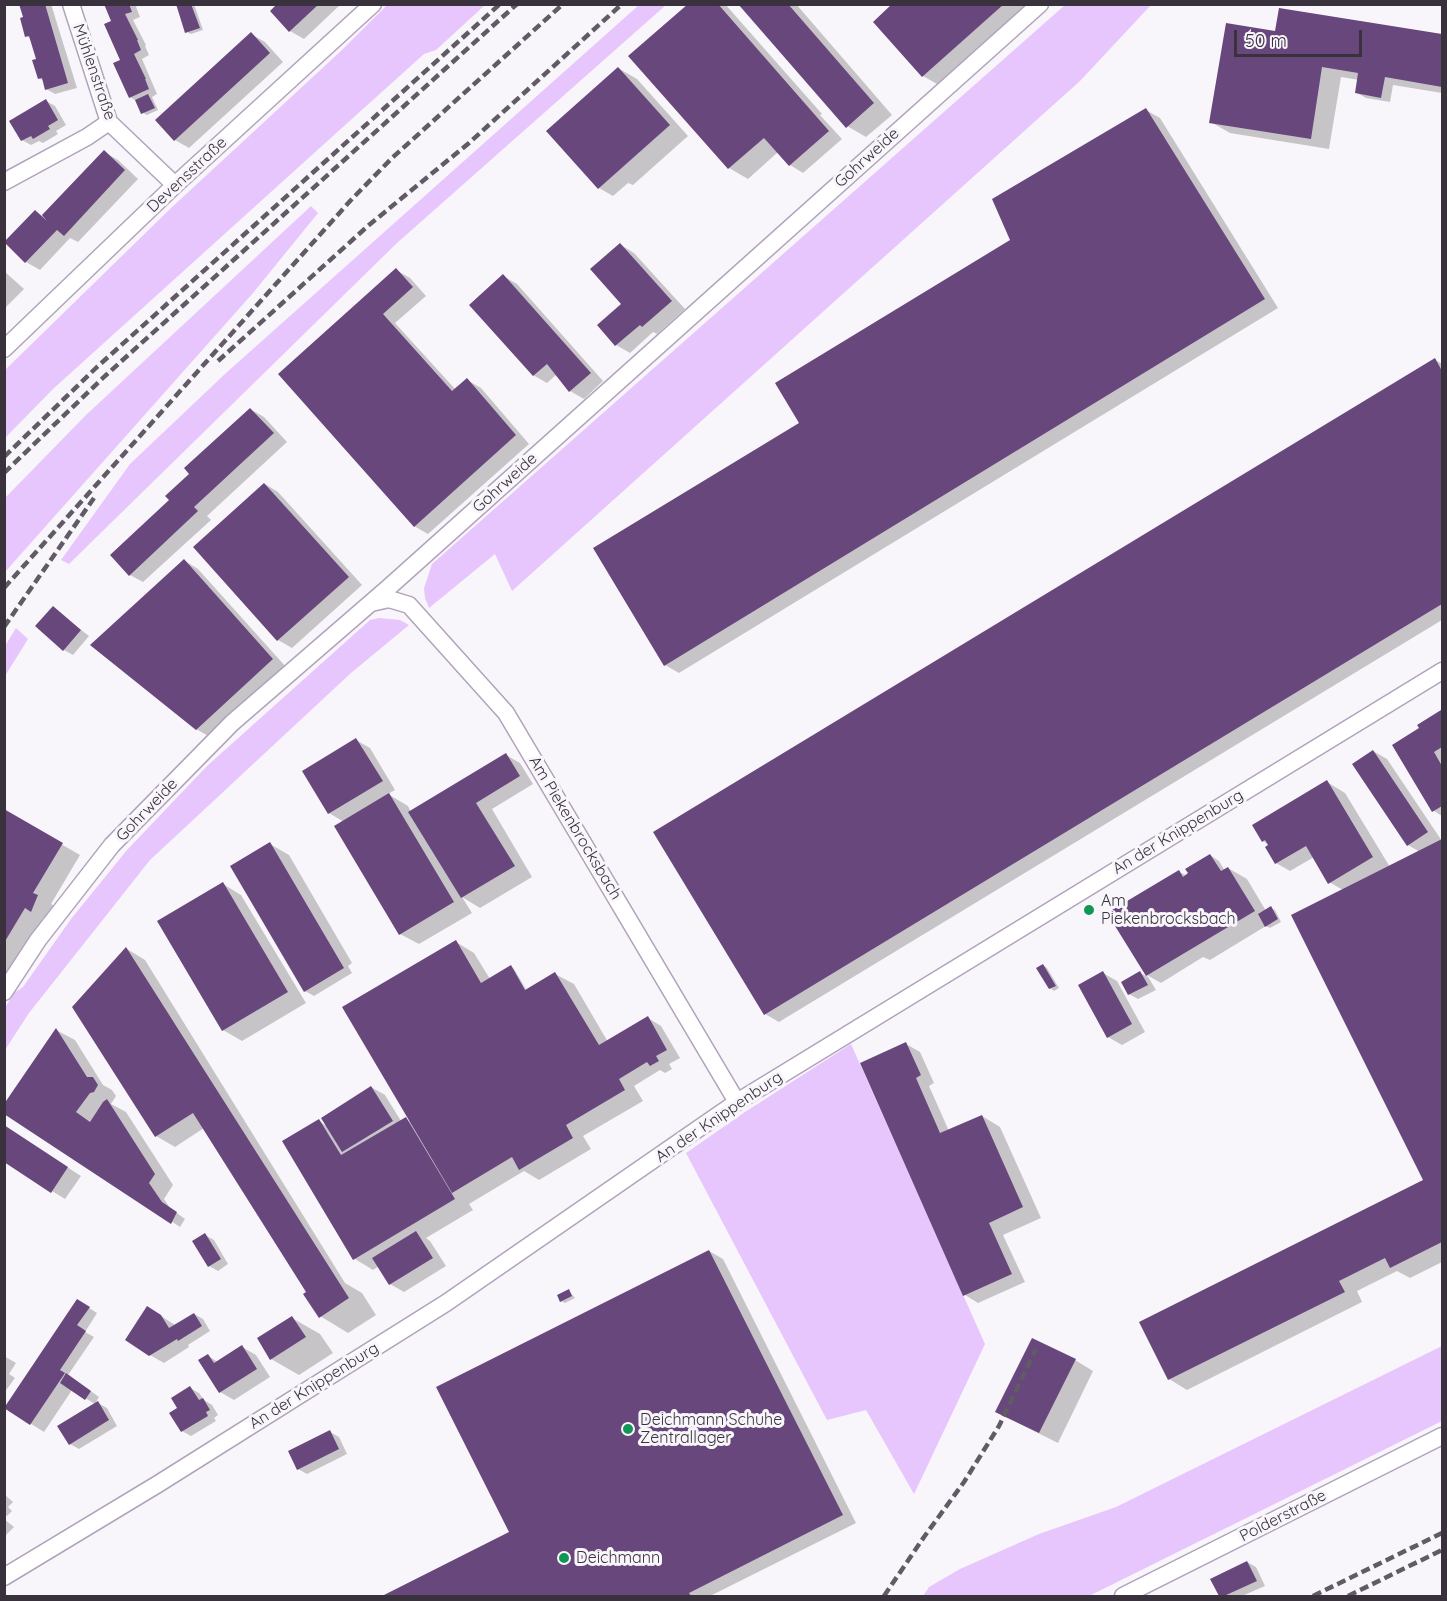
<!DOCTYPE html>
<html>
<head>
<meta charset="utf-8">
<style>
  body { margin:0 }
  #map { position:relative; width:1447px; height:1601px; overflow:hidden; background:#f9f6fb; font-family:Quicksand,sans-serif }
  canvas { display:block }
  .frame { position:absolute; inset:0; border:6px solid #39323d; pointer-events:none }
  .scale { position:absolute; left:1234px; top:30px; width:128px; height:27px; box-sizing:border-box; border:3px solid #39323d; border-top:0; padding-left:8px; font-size:18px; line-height:21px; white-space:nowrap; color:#39323d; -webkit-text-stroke:4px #f9f6fb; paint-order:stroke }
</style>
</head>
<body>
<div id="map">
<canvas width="1447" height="1601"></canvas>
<div class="frame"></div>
<div class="scale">50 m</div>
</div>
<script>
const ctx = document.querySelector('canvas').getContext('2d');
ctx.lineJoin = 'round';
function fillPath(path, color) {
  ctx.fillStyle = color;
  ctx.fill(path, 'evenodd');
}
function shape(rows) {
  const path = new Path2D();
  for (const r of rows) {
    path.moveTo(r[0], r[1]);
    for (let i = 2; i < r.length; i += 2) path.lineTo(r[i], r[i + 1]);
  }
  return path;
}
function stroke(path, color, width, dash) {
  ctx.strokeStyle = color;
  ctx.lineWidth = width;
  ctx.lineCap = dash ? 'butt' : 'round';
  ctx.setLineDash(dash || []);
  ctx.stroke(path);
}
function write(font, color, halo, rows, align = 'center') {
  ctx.font = font + ' Quicksand,sans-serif';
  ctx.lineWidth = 6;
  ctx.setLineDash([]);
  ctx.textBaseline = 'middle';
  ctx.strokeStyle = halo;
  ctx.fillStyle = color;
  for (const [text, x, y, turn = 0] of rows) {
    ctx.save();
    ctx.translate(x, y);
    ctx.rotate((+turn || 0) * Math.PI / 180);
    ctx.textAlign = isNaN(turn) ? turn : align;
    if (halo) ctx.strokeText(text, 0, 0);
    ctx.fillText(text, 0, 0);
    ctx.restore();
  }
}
fillPath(shape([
  [387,5,485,5,436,50,424,54,323,145,53,389,5,438,5,370,170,209,342,50],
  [639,5,666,5,397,243,69,564,61,560,130,464,226,373],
  [1065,5,1151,5,1080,81,512,591,495,554,429,608,425,598,424,588,432,564],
  [311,206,318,213,253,293,5,572,5,498,86,415],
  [379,618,400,620,409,625,351,673,150,860,29,1013,5,1050,5,1008,14,993,23,987,71,919,127,850,207,766,370,620],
  [16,628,28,639,5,676,5,646],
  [851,1044,985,1344,914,1494,866,1410,827,1420,686,1153,745,1112],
  [1442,1346,1442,1421,1089,1596,923,1596,929,1587,960,1569,1039,1534,1116,1507]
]), '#e7c5fd');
fillPath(shape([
  [21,4,51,4,77,88,55,94,46,89,44,81,39,78,38,60,31,39,27,36,25,18],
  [105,4,136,4,137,6,136,7,140,17,133,20,146,45,145,46,149,55,142,59,157,94,152,97,158,110,147,115,143,113,138,102,130,97,113,22],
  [177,4,194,4,203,30,191,34,187,32],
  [279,4,341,4,304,39,290,31],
  [690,4,725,4,822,114,820,115,842,139,803,173,790,165,778,152,748,179,729,168,631,56],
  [740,4,796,4,892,115,866,137,847,126],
  [894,4,1027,4,937,84,923,76,875,22],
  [1280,10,1442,36,1442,93,1393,85,1390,102,1366,98,1357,93,1359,80,1341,77,1329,149,1230,133,1211,122,1277,33],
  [251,34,265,42,283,62,189,148,175,140],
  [618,68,637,79,688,136,633,185,628,183,613,196,599,188],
  [46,101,55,106,66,125,56,131,58,134,43,143,39,141,31,145,22,140],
  [1146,110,1160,118,1278,308,679,673,665,665,802,424,1012,241],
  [104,152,118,160,138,179,78,242,70,238,40,270,26,262,36,212,42,216],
  [621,245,634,253,685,309,657,334,653,332,630,353,616,345,624,304],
  [396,270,410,278,426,296,395,323,456,390,467,380,481,388,529,444,428,534,414,526,280,374],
  [4,271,24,289,4,309],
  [503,276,517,284,603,381,584,399,570,391,557,374,547,383,533,375],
  [1435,360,1442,364,1442,620,779,1022,765,1014,655,832],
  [250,409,264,417,287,442,207,516,211,520,143,582,130,575,171,500,191,474],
  [265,484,278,492,362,585,292,648,278,640],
  [185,561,198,569,286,667,210,737,196,729],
  [53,608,89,636,73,655,64,650],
  [1441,712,1442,713,1442,816,1434,811,1419,730,1419,725],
  [356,740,370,748,395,790,388,794,408,806,411,812,506,755,520,763,533,784,492,809,532,877,480,908,462,897,472,913,419,944,400,934,344,822,329,813],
  [1373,751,1387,759,1442,841,1442,1262,1410,1278,1397,1271,1357,1291,1362,1302,1187,1390,1169,1379,1425,1181,1343,890,1329,882,1314,857,1290,871,1276,863,1267,848,1271,846,1263,841,1327,782,1345,793,1390,867,1420,852,1408,845],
  [4,811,80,855,51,904,56,907,50,922,43,918,9,978,4,976],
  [270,844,289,855,352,963,348,966,352,973,314,996,305,991],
  [1210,855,1219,861,1225,871,1228,868,1247,879,1266,911,1271,908,1275,910,1281,922,1270,928,1266,926,1210,960,1203,957,1161,983,1147,975,1156,990,1138,999,1129,994,1140,973,1148,977,1109,913,1179,872,1187,876],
  [223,884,241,895,306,1003,242,1041,223,1030],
  [456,942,474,953,490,979,511,967,514,969,527,991,555,974,574,984,608,1042,648,1018,661,1026,680,1058,669,1064,672,1069,665,1073,660,1070,634,1086,643,1101,583,1136,591,1149,539,1180,524,1171,469,1204,473,1210,426,1238,430,1241,446,1266,404,1292,390,1284,379,1266,373,1270,355,1259,319,1121,328,1127,371,1087,385,1095,401,1121,406,1119,412,1123],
  [127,949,145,960,345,1283,362,1293,376,1315,348,1333,320,1316,310,1292,204,1128,175,1147,156,1136],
  [1043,965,1047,968,1059,988,1054,991,1050,988],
  [1103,973,1117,981,1145,1032,1122,1045,1108,1037],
  [56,1030,75,1040,103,1085,112,1090,116,1096,111,1104,126,1112,173,1185,164,1199,170,1208,185,1219,180,1227,4,1112],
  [906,1044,920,1052,934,1083,929,1086,949,1131,982,1116,1000,1127,1041,1218,1003,1235,1025,1282,978,1303,965,1295],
  [4,1126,81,1176,65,1199,52,1191],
  [205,1235,214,1240,228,1264,218,1271,209,1266],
  [709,1251,723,1259,856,1523,710,1596,384,1596,511,1532],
  [569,1291,575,1298,565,1303,561,1301],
  [86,1306,97,1313,85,1332,94,1337,68,1375,99,1397,96,1402,107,1408,117,1426,79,1449,70,1444,95,1404,72,1390,44,1432,6,1408],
  [194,1314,203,1319,210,1331,188,1345,189,1347,164,1363,150,1355,161,1316,175,1325],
  [292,1318,320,1334,333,1353,299,1375,271,1359],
  [242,1347,256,1355,270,1377,234,1400,220,1392,208,1356,218,1362],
  [4,1356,16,1363,9,1374,15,1378,4,1393],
  [1075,1360,1093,1371,1058,1443,1016,1422],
  [190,1388,199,1393,204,1400,212,1405,218,1415,214,1418,216,1421,191,1436,182,1431,179,1409],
  [330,1432,339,1437,347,1454,307,1474,298,1469],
  [4,1494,13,1502,8,1507,12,1511,7,1516,4,1514],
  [4,1519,14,1527,4,1537],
  [1247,1562,1256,1567,1265,1586,1242,1596,1221,1596,1212,1579]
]), '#0003');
fillPath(shape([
  [19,4,45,4,68,83,45,90,42,78,38,79,32,60,36,59,29,36,25,37,20,18,23,17],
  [104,4,129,4,132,12,125,14,138,40,137,40,141,50,134,54,146,79,145,79,149,89,129,98,113,63,120,60,104,24,111,21],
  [176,4,191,4,200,28,185,33],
  [277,4,319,4,289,32,270,11],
  [688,4,718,4,829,131,789,166,764,138,728,169,628,56],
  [738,4,788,4,874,103,846,128],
  [892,4,1004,4,922,77,873,22],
  [1279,8,1442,34,1442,87,1385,77,1381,98,1355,93,1358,73,1322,67,1311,139,1209,123,1226,23,1275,31],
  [251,32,270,53,174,141,155,120],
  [618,67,670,125,598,189,546,131],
  [148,94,155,108,141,114,135,100],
  [46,99,58,120,48,126,50,129,33,139,31,136,21,141,9,121],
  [1146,108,1265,299,664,666,593,548,799,423,775,383,1010,240,992,199],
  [104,150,125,170,64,236,57,230,25,263,4,242,35,210,47,221,42,215],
  [620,243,672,301,642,327,640,325,615,346,597,325,621,304,590,269],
  [396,268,413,287,383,314,452,391,467,378,516,435,414,527,278,374],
  [503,274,591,373,569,392,547,364,533,376,469,305],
  [1435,358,1442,371,1442,604,764,1015,653,832],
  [250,408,274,433,194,507,198,511,129,576,110,555,169,500,165,496,189,474,184,468],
  [264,483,349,577,277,641,193,547],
  [184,559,273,659,196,730,90,645],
  [53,606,81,630,63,651,35,626],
  [1441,710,1442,747,1434,752,1442,766,1442,806,1432,812,1392,745,1419,728,1417,725],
  [356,738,383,781,328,814,302,771],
  [1373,750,1428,832,1407,846,1352,764],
  [506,753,520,776,476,803,515,866,461,898,408,812],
  [1327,780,1373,857,1328,884,1306,846,1275,864,1265,847,1268,845,1265,840,1262,842,1252,825],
  [389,793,454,902,399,935,334,826],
  [4,809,63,843,33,893,38,895,31,912,25,908,4,943],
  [1442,839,1442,1242,1390,1268,1385,1258,1339,1281,1345,1292,1168,1380,1139,1322,1423,1180,1291,915],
  [270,842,344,968,304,992,230,866],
  [1210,854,1221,871,1228,867,1255,911,1146,976,1107,913,1179,870,1183,877,1188,873,1185,869],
  [223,882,288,992,222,1031,157,921],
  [1271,906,1278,919,1265,927,1258,914],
  [456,940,481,983,511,965,525,990,555,972,599,1045,648,1016,667,1050,656,1056,659,1061,650,1066,647,1062,619,1079,625,1090,566,1125,573,1138,519,1170,512,1157,452,1193,342,1007],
  [126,947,349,1298,319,1318,303,1294,306,1292,193,1113,155,1137,72,1007],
  [1043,964,1056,986,1049,989,1036,968],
  [1103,971,1132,1024,1107,1038,1078,985],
  [1140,971,1148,985,1128,995,1121,982],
  [56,1028,87,1077,93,1077,98,1085,94,1092,90,1093,76,1112,90,1122,103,1102,107,1099,155,1174,149,1183,162,1202,177,1212,171,1224,4,1114,4,1104],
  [906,1042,921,1075,916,1078,940,1133,982,1115,1023,1207,989,1223,1012,1274,963,1296,860,1063],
  [371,1086,393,1121,342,1152,321,1118],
  [406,1117,455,1199,353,1260,282,1141,319,1119,341,1155],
  [4,1125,68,1167,51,1193,4,1162],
  [416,1231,433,1258,389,1285,372,1258],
  [205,1233,221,1259,208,1267,192,1241],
  [709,1250,843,1515,689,1593,691,1596,382,1596,509,1532,436,1387],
  [569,1289,572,1296,560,1302,557,1295],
  [77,1299,90,1307,77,1325,86,1331,60,1370,65,1373,30,1425,4,1408],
  [147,1306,161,1315,169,1328,194,1313,202,1326,178,1341,177,1339,149,1356,125,1340],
  [292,1316,306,1337,270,1360,257,1338],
  [1032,1338,1076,1359,1039,1433,995,1412],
  [242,1345,257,1369,219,1393,198,1360,208,1354,214,1363],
  [66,1373,91,1391,85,1400,60,1383],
  [190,1386,199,1400,203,1398,210,1410,206,1412,208,1416,181,1432,169,1413,177,1408,171,1398],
  [98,1401,109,1420,69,1445,57,1426],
  [330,1430,339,1449,297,1470,288,1451],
  [1247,1561,1257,1581,1224,1596,1219,1596,1210,1579]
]), '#68477d');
const street = shape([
  [71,4,109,122,175,185],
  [4,182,87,137,109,122],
  [4,349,175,185,373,4],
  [371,603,389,599,409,605,506,713,737,1102],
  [4,992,38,940,112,845,232,723,388,588,1040,4],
  [4,1577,158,1484,446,1303,737,1102,1442,671],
  [1123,1596,1442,1436]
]);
stroke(street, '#b2a3bc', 19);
stroke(street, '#fff', 16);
stroke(shape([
  [218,361,369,225,469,143,622,4],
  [4,457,97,367,500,4],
  [4,473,105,376,517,4],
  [4,588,351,200,392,158,563,4],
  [4,627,94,498],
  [884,1596,924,1537,964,1482,999,1426,1036,1349],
  [1313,1596,1442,1533],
  [1348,1596,1442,1550]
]), '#615b65', 4.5, [9, 4.5]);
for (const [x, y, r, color] of [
  [1089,910,6,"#119655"],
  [628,1429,6,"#119655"],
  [564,1558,6,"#119655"]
]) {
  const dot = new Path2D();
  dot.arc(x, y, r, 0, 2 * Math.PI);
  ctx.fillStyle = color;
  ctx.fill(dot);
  stroke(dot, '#f9f6fb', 2);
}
write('16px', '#39323d', '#f9f6fb', [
  ["Mühlenstraße",94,72,71],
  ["Gohrweide",867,158,-42],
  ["Devensstraße",187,175,-43],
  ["Gohrweide",505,483,-42],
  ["Gohrweide",147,810,-46],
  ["Am Piekenbrocksbach",575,828,59],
  ["An der Knippenburg",1178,832,-31],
  ["An der Knippenburg",719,1117,-34],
  ["An der Knippenburg",314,1386,-32],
  ["Polderstraße",1283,1516,-27]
]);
write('16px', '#39323d', '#f9f6fb', [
  ["Am",1101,901],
  ["Piekenbrocksbach",1101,919],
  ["Deichmann Schuhe",640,1420],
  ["Zentrallager",640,1438],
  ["Deichmann",576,1558]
], 'left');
</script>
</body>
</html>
